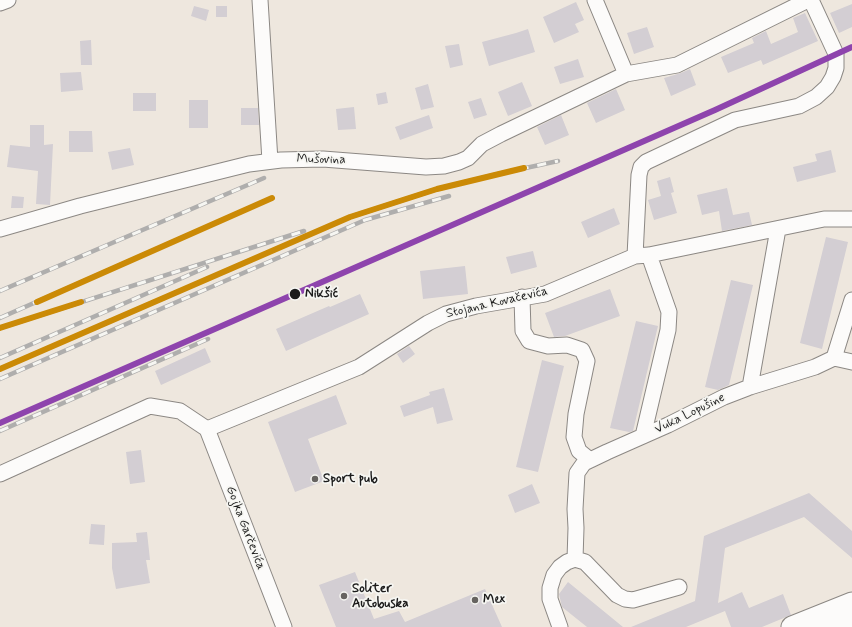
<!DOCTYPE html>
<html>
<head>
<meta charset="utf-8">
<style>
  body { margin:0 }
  canvas { display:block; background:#eee7de }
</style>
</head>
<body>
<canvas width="852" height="627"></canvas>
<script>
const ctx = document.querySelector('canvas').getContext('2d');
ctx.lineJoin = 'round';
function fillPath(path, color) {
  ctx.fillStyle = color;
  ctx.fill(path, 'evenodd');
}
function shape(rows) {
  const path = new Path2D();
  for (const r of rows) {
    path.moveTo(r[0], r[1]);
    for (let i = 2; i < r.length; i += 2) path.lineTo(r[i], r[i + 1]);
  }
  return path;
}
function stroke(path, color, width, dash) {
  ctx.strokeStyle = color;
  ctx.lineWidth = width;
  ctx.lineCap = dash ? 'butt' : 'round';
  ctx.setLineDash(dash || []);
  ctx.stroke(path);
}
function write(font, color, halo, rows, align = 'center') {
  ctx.font = font + ' Mynerve,sans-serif';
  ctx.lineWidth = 3.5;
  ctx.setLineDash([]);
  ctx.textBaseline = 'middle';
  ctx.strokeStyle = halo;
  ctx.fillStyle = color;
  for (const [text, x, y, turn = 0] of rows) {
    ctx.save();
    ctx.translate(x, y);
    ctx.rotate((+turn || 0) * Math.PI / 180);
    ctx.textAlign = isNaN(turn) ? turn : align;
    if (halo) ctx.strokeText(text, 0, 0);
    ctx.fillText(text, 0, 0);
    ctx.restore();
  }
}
fillPath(shape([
  [576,2,584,20,575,24,579,32,554,43,543,17],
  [852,4,852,27,839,33,830,13],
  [194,6,209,10,206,21,191,16],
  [216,6,227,6,227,17,216,17],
  [805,13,818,41,763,65,761,60,728,73,721,57,754,43,752,38,766,31,771,44,798,32,793,18],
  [647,27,654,47,634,54,627,33],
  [528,29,535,52,489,66,482,42,516,33],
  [91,40,92,65,81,65,80,41],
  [459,44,463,65,450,68,445,46],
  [578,59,584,77,560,84,554,67],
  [690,69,696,85,671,96,664,78,681,73],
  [81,72,83,90,61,92,60,73],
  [522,82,532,106,508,116,498,92],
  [428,84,434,107,421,110,415,88],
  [616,89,625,110,596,123,587,103],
  [386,92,388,103,378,105,376,94],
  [133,93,156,93,156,111,133,111],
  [481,98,487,115,474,119,468,102],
  [189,100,208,100,208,128,189,128],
  [354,107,356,129,338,130,336,109],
  [241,108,258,108,259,125,241,125],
  [429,115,433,128,400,140,395,127],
  [561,115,569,135,545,145,537,127],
  [30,125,44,125,44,145,53,144,50,205,36,204,38,171,7,167,10,145,30,147],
  [69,131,92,131,93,152,69,152],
  [130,148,134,165,112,170,108,152],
  [831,150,836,172,797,182,793,167,817,161,815,154],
  [670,177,674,192,671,193,677,213,654,220,648,200,661,196,657,181],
  [727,188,733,215,749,212,752,225,722,231,719,211,702,215,697,195],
  [12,196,24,197,23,208,11,208],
  [614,208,620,224,588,238,581,222],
  [826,237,848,242,822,349,800,343],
  [533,251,537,267,511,274,506,257],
  [465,266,468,294,423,299,420,271],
  [731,280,753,285,729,385,718,390,705,387],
  [610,289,620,316,565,336,554,337,545,313],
  [360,294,369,314,286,351,276,329,329,306,330,307],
  [636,321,658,326,633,431,629,432,610,428],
  [409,346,415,354,403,363,397,354],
  [205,348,211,362,161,385,155,371],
  [542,360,564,366,538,472,516,467],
  [444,388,453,420,437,424,433,407,404,417,400,406,430,395,429,392],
  [336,395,347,424,308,439,324,481,295,492,268,422],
  [141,450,145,482,130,484,126,452],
  [532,484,540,503,515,513,508,495],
  [809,493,852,531,852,558,804,517,725,548,718,603,742,592,749,608,783,594,791,615,762,627,731,627,725,611,686,627,631,627,695,601,704,536],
  [91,524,105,525,104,545,89,544],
  [147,532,150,560,146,560,150,583,116,589,112,568,112,543,137,542,136,533],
  [355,572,374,619,399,611,405,622,485,589,502,627,336,627,319,585],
  [568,582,623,627,587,627,562,607,559,594]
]), '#d3ced3');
const street = shape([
  [260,0,270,161],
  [595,0,626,74],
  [0,3,8,0],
  [0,229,80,206,249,164,281,160,323,159,426,167,444,166,459,162,468,158,482,144,501,134,626,74,677,65,808,0],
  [635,256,639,175,641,167,646,162,735,120,799,106,816,97,827,87,833,77,836,68,836,54,811,0],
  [522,297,523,331,529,341,548,346,567,345,582,350,587,361,576,414,574,437,579,451,590,460],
  [834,358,852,362],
  [750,387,778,229],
  [207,429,359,367,428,323,446,314,476,306,545,294,635,256,649,255,824,219,852,219],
  [207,429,284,627],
  [643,436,668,330,669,312,649,255],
  [0,474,150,406,180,411,207,429],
  [575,559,576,528,575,509,577,473,584,463,607,452,668,425,724,397,750,387,815,367,834,358,852,300],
  [560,627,550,599,550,588,554,575,560,567,567,562,575,559,585,562,617,595,625,599,633,600,679,587]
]);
const secondary = shape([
  [792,627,852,603],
  [831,627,852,618]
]);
stroke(street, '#8c8884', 17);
stroke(secondary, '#8c8884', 23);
stroke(street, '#fcfbfa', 15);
stroke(secondary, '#fcfbfa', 21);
const rail = shape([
  [0,291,264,178],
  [299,292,715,110,852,47],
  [0,318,272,198],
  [0,328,304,231],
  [0,358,207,267],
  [0,369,350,217,437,189,498,174,558,161],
  [0,379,365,220,449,196],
  [0,431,208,339]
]);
stroke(rail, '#afaead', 4.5);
stroke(rail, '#f6f6f2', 3, [9]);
stroke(shape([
  [0,423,715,110,852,47]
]), '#8e44ad', 6);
stroke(shape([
  [37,302,272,198],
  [0,328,81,302],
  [0,369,350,217,437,189,524,168]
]), '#cb8a06', 6);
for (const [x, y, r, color] of [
  [295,294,6,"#1c1c1c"],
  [315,479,4,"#666360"],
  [344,596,4,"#666360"],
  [475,600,4,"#666360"]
]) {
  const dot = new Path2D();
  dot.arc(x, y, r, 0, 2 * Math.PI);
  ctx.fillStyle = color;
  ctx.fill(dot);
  stroke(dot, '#f6f6f2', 1.5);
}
write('13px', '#1c1c1c', '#f6f6f2', [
  ["Mušovina",321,160,1],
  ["Stojana Kovačevića",497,303,-13],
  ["Vuka Lopušine",690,414,-26],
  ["Gojka Garčevića",245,528,69]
]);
write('bold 13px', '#1c1c1c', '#f6f6f2', [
  ["Nikšić",305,294]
], 'left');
write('bold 13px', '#1c1c1c', '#f6f6f2', [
  ["Sport pub",323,479],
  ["Soliter",352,589],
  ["Autobuska",352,604],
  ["Mex",483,600]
], 'left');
</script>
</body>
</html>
